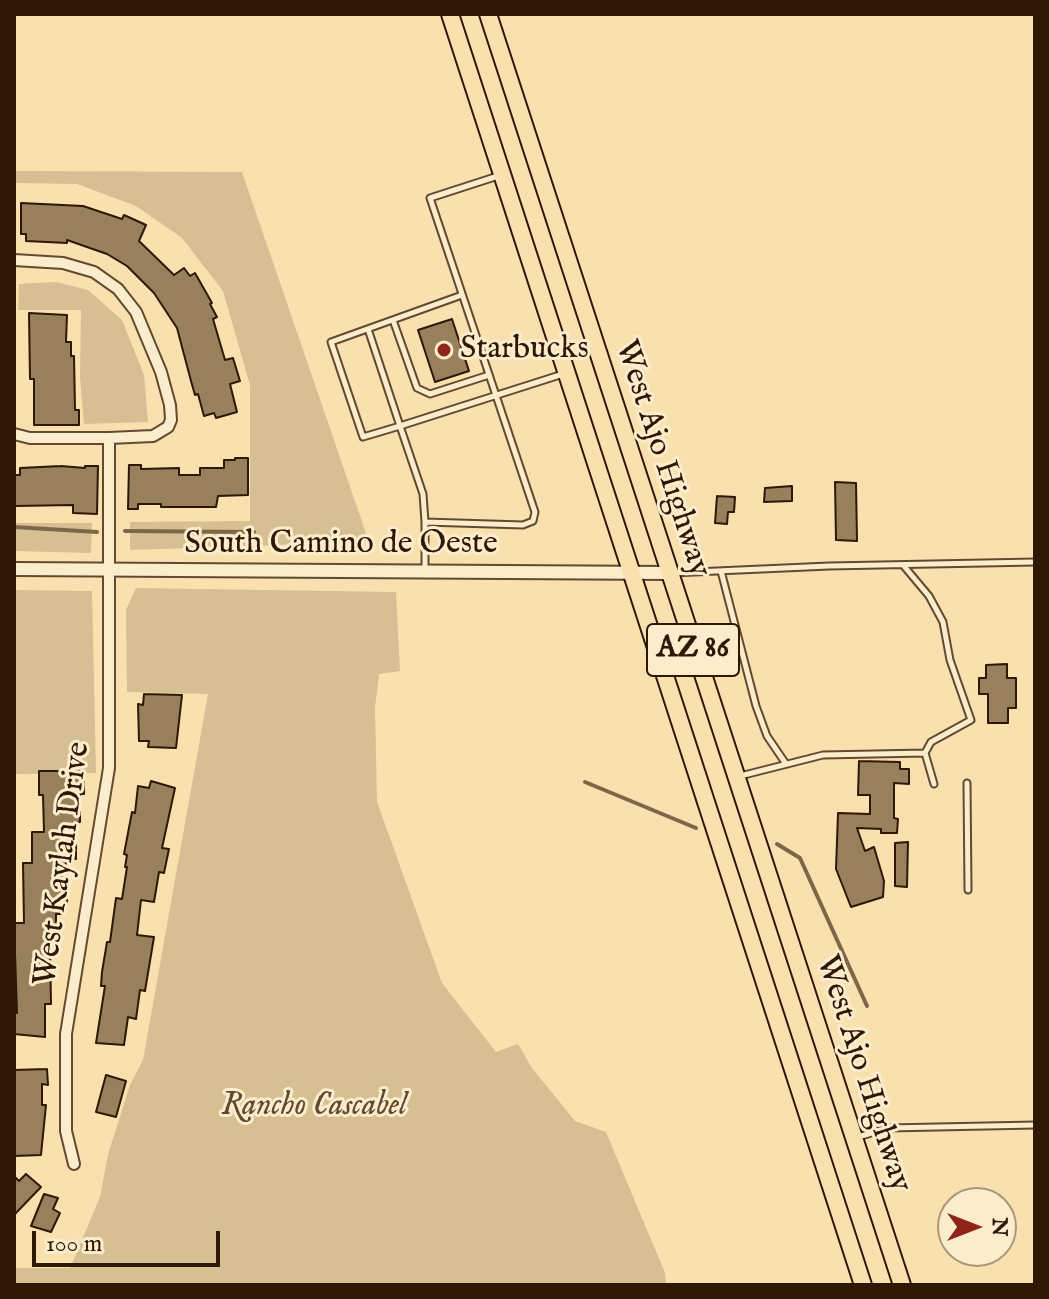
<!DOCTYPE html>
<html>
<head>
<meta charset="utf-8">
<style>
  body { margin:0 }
  #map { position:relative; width:1049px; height:1299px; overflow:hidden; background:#f9e1af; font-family:"IM FELL English",serif }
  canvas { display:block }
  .frame { position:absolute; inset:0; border:16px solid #2e1705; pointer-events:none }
  .north { position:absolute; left:937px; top:1187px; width:80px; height:80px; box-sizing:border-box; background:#fbeccb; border:2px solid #a9977c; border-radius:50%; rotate:90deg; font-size:22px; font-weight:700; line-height:32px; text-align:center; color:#2e1705 }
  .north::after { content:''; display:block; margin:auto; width:28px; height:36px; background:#8f2418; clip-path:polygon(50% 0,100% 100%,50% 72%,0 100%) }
  .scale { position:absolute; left:32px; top:1231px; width:188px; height:36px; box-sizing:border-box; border:4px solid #2e1705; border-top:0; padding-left:10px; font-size:24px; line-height:28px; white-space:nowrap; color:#2e1705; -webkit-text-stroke:6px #fbeccb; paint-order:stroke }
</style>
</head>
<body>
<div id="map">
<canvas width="1049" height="1299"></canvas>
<div class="frame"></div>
<div class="north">N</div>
<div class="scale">100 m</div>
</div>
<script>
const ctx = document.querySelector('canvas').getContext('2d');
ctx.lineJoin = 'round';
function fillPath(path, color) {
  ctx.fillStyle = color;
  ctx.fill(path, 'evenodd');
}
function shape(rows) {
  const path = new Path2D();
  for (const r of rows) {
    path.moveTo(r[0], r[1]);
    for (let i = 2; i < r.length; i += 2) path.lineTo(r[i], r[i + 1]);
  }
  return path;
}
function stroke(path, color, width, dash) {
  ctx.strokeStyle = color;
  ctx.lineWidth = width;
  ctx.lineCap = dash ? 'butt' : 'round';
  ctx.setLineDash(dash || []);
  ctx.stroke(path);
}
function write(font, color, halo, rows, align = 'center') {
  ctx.font = font + ' "IM FELL English",serif';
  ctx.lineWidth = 6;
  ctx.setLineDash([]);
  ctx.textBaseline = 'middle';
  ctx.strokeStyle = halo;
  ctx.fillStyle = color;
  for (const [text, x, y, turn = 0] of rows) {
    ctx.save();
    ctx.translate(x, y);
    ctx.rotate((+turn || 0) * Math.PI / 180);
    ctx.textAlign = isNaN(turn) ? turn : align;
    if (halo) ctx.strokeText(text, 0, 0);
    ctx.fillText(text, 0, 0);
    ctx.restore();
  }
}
fillPath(shape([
  [14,171,242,172,369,542,130,550,130,522,250,521,250,385,223,291,182,238,136,206,77,184,16,183,14,193],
  [56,282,88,290,122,320,144,375,148,422,84,424,80,377,81,310,18,310,19,284],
  [14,523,92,523,91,553,14,551],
  [136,588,396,592,400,671,379,674,375,708,377,802,442,983,496,1052,518,1044,532,1068,575,1121,606,1132,665,1273,666,1285,14,1285,14,1268,70,1268,100,1197,108,1154,130,1085,143,1060,208,694,127,692,126,610],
  [14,590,92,591,96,773,14,774]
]), '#d6bf92');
stroke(shape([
  [14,527,97,532],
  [125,531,254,532],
  [585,782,696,828],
  [777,844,800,858,867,1006]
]), '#7e6748', 4);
const building = shape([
  [21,203,83,206,122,219,124,215,146,225,139,241,174,275,184,268,190,276,195,273,212,303,210,304,217,317,213,319,225,360,233,358,240,381,230,384,237,412,216,418,214,413,204,416,198,394,195,395,191,381,177,328,154,293,127,266,107,254,67,240,67,243,26,241,26,234,21,234,21,203],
  [29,313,67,315,66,342,71,342,71,356,74,356,75,410,79,410,79,425,34,425,34,379,30,379,29,313],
  [452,319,469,371,435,382,418,330,452,319],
  [235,458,248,458,248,495,218,496,216,507,161,507,161,504,138,504,138,509,128,509,129,465,141,465,141,469,179,468,179,475,200,475,200,468,224,468,224,460,235,460,235,458],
  [61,466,85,468,85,466,98,466,97,514,73,513,73,505,15,506,15,475,20,475,20,468,61,466],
  [835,482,856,483,857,541,836,540,835,482],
  [792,486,792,501,764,502,765,488,792,486],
  [717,496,735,497,734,512,728,512,727,524,715,523,717,496],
  [1007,664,1007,678,1016,678,1016,708,1008,708,1008,723,988,723,988,694,979,694,979,678,986,678,986,665,1007,664],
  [144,694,182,695,176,748,148,747,149,741,139,741,138,704,143,705,144,694],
  [859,761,900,762,900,769,909,769,909,784,894,783,894,818,898,819,897,833,881,833,881,829,857,828,865,851,874,847,884,881,883,897,851,907,836,869,838,813,870,814,870,795,858,795,859,761],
  [39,771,84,771,84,794,80,794,80,822,73,823,73,827,70,827,70,845,76,845,76,859,66,859,67,904,62,905,62,914,56,914,56,946,50,947,51,1004,45,1004,45,1037,14,1034,14,1013,17,1013,14,923,24,923,23,863,32,863,32,832,44,832,43,795,39,795,39,771],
  [151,781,175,788,162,848,169,849,164,873,159,872,154,902,141,900,137,935,154,937,145,991,140,990,136,1019,128,1017,124,1045,96,1043,105,986,101,986,102,972,107,942,110,942,116,898,122,899,127,867,125,867,127,855,124,854,132,812,135,813,138,786,149,788,151,781],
  [908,842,907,887,895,886,895,843,908,842],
  [47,1069,48,1085,42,1084,42,1105,46,1105,41,1155,14,1156,14,1070,47,1069],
  [106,1075,126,1081,116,1117,96,1112,106,1075],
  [26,1174,41,1187,14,1215,14,1176,19,1181,26,1174],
  [44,1194,58,1198,53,1209,60,1213,51,1232,31,1226,44,1194]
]);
fillPath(building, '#98805d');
stroke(building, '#2e1705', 2);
const service = shape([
  [393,320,417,388,430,394,489,375],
  [368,329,400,426,363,437,331,342,462,295],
  [425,522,423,494,400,426,563,374],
  [903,565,929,596,943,622,950,660,971,720,931,742,925,753],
  [425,569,425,522,523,525,533,521,535,512,430,198,501,175],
  [721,571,756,706,767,736,786,764],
  [672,573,829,566,1035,562],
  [740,776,823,755,925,753,934,784],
  [967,783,968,890],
  [858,1137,888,1128,1035,1125]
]);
const minor = shape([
  [14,260,63,263,94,272,118,289,136,312,161,372,170,405,171,420,168,427,153,436,109,438],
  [14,434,30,438,109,438,109,768,66,1034,66,1131,74,1164]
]);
const tertiary = shape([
  [14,569,668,573]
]);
const primary = shape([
  [450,14,863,1285],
  [488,14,902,1285]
]);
stroke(service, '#614a30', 9);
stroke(minor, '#614a30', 14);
stroke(tertiary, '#614a30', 16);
stroke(primary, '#2e1705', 20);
stroke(service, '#fbeccb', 5);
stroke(minor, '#fbeccb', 10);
stroke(tertiary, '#fbeccb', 12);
stroke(primary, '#f9e1af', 16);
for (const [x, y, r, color] of [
  [444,350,8,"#8f2418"]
]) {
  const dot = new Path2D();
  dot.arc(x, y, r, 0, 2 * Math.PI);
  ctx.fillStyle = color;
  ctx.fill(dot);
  stroke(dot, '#fbeccb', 3);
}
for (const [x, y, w] of [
  [693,650,92]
]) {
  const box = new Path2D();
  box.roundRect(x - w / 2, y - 26, w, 52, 6);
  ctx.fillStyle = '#fbeccb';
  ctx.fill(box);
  stroke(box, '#2e1705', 2);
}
write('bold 30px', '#2e1705', null, [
  ["AZ 86",693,650]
]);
write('32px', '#2e1705', '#fbeccb', [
  ["Starbucks",460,350]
], 'left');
write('32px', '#2e1705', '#fbeccb', [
  ["West Ajo Highway",661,459,72],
  ["South Camino de Oeste",341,545],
  ["West Kaylah Drive",64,864,-82],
  ["West Ajo Highway",862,1074,72]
]);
write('italic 32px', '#60492f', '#fbeccb', [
  ["Rancho Cascabel",314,1107]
]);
</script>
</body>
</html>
